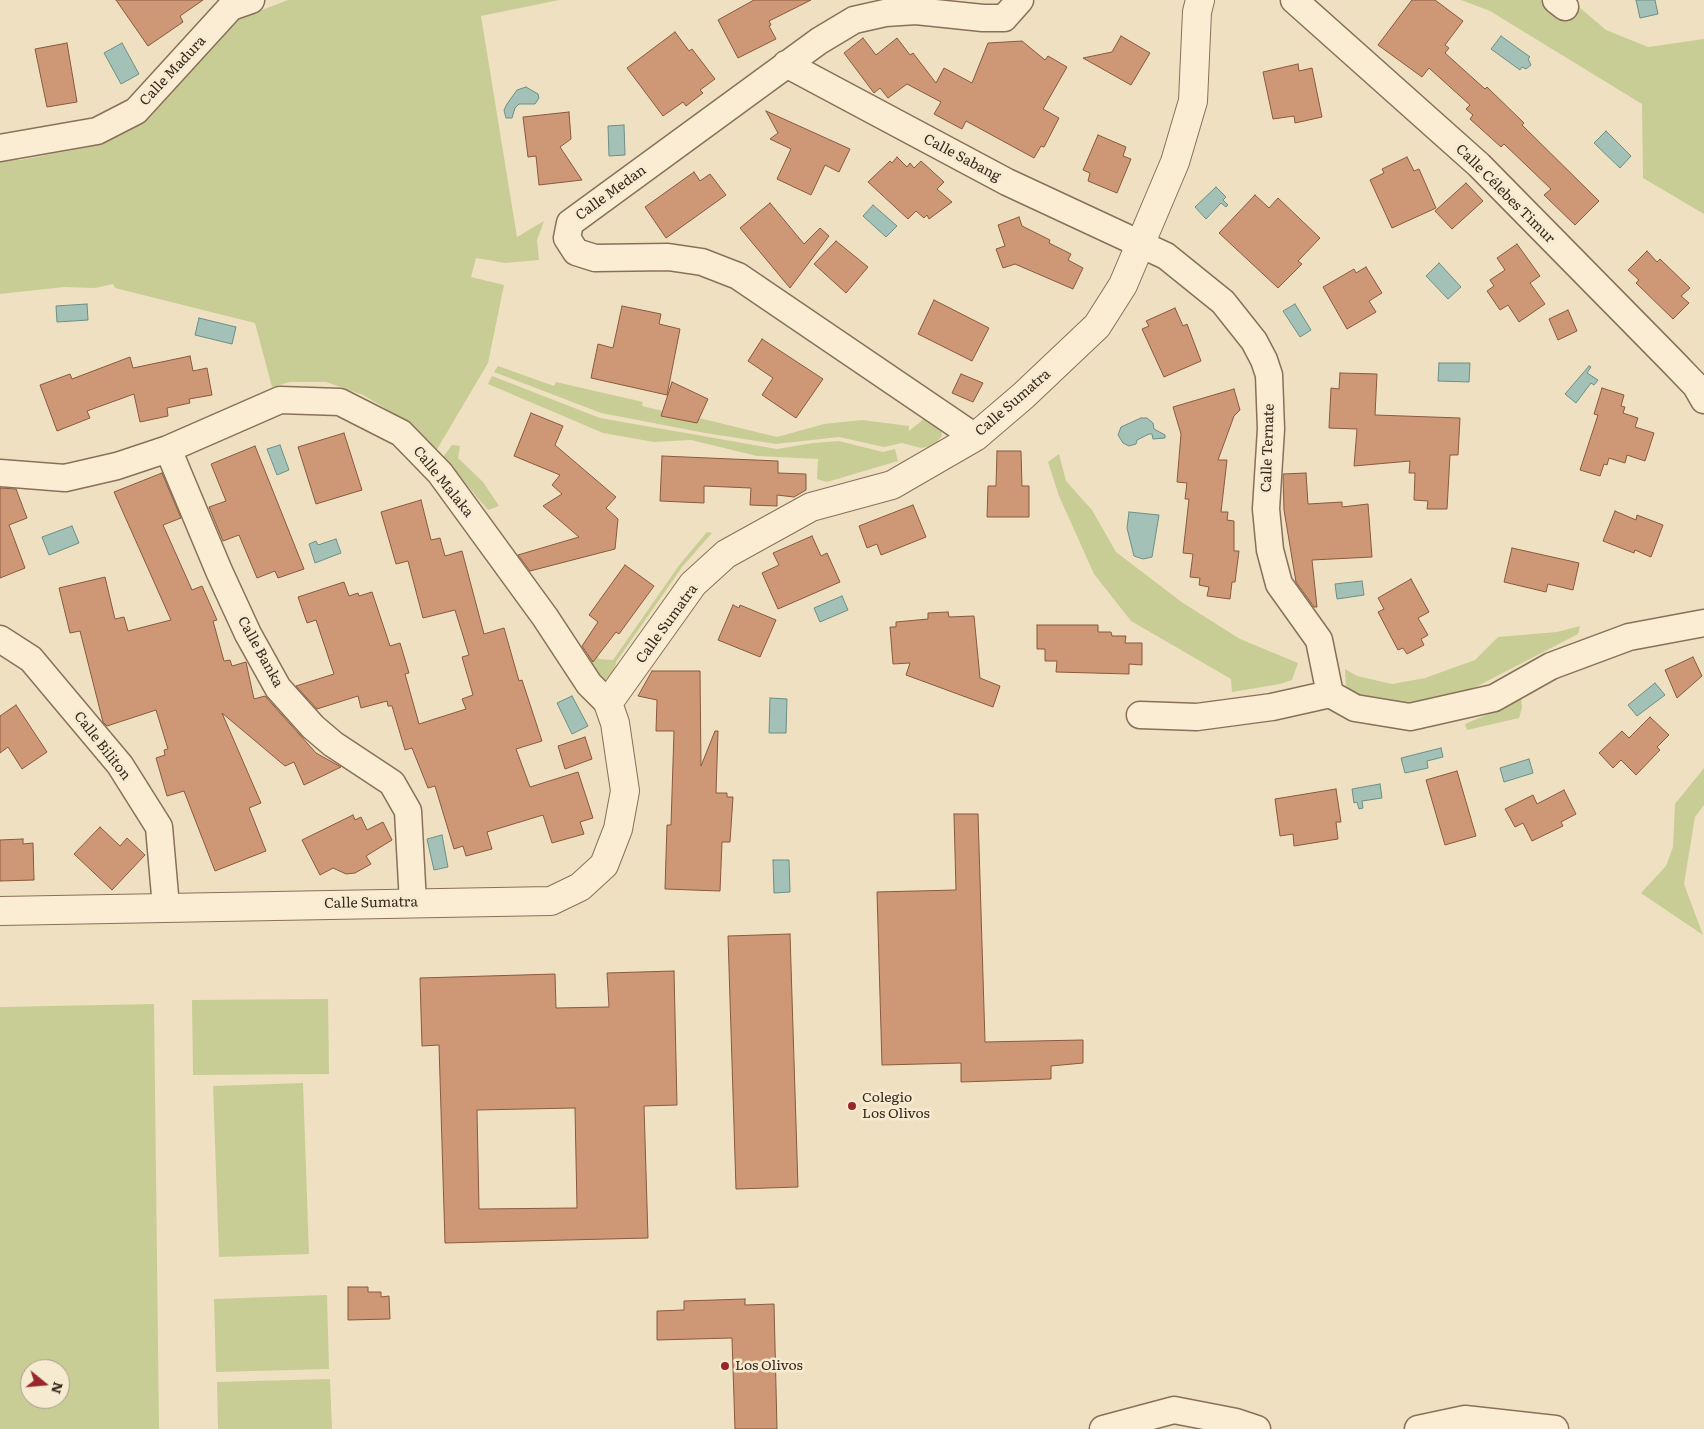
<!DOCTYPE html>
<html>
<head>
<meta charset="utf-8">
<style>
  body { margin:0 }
  #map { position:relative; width:1704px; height:1429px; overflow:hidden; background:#efe0c1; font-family:Literata,serif }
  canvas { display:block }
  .north { position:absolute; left:20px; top:1359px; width:50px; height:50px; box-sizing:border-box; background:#f6ead1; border:1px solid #aa9d89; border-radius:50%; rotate:107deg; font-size:14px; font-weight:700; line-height:20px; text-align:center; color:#38291d }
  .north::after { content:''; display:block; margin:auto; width:18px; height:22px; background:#99262b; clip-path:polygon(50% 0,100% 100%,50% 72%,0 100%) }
</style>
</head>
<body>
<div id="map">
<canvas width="1704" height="1429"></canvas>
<div class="north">N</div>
</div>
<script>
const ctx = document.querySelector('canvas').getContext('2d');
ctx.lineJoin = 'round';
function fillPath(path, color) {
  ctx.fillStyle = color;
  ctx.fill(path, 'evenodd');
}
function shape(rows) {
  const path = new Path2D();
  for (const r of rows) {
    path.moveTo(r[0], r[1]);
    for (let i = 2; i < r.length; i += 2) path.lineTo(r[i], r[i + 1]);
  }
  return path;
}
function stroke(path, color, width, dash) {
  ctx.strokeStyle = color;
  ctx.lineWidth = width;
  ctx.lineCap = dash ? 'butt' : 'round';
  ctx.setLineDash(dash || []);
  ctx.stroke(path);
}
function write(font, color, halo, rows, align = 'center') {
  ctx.font = font + ' Literata,serif';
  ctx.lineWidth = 5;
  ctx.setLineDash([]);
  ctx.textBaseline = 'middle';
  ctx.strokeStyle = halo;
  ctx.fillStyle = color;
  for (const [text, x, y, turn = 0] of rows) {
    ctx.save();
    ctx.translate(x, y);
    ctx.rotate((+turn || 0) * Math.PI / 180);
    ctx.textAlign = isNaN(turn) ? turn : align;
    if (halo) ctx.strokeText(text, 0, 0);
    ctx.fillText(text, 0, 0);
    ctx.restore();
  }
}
fillPath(shape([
  [288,0,559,0,481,16,517,237,544,221,537,240,539,260,505,263,476,258,471,277,504,285,488,363,436,451,410,423,363,395,326,382,290,382,272,387,255,323,115,288,113,284,95,288,64,287,0,294,0,161,20,160,98,145,144,119,233,21],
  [1461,0,1545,0,1570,16,1579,7,1606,30,1648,47,1704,39,1704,214,1643,178,1642,104,1490,11],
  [498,366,554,386,556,382,643,402,642,406,663,411,662,416,677,419,680,411,698,420,699,418,777,437,824,424,862,420,909,426,909,431,925,418,941,430,942,436,933,446,921,448,902,443,884,447,839,437,776,444,705,433,601,413,494,372],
  [492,376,600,418,777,449,813,443,839,441,883,452,895,449,898,461,827,482,817,479,818,459,757,456,691,440,654,442,603,433,488,384],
  [452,445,460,446,458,458,483,482,499,506,488,510,443,457],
  [1059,454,1066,481,1092,510,1116,552,1183,603,1240,639,1298,663,1292,680,1280,684,1232,692,1231,679,1131,621,1094,574,1059,496,1048,462],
  [707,532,712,533,682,567,616,662,615,671,605,680,599,678,585,657,591,649,599,659,613,660,680,564],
  [1580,626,1578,634,1468,691,1435,705,1390,707,1346,691,1345,669,1357,676,1392,684,1425,678,1475,660,1498,637,1557,632],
  [1521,695,1522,708,1519,718,1467,730,1465,724,1495,711],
  [1704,768,1704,805,1695,817,1684,884,1703,935,1641,893,1666,866,1673,847,1675,804],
  [328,999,329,1074,193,1075,192,1000],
  [154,1004,159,1429,0,1429,0,1007],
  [30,1369,60,1369,60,1399,30,1399],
  [303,1083,309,1254,219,1257,213,1086],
  [327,1295,329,1369,216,1372,214,1299],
  [330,1379,332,1429,218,1429,217,1382]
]), '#c8cd95');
const water = shape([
  [1636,0,1655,0,1658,14,1640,18,1636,0],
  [1501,36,1530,57,1528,59,1531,65,1526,69,1522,67,1520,70,1491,49,1501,36],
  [122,43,139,74,121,84,104,53,122,43],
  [526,87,538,94,539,98,535,104,519,104,515,108,512,118,506,118,504,110,507,104,517,90,526,87],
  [624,125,625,155,609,156,608,126,624,125],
  [1606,131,1631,156,1620,168,1594,143,1606,131],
  [1216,187,1226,197,1223,200,1228,205,1226,207,1221,203,1206,219,1195,207,1216,187],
  [873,205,897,226,886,237,863,216,873,205],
  [1439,263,1461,287,1448,299,1426,276,1439,263],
  [87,304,88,320,57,322,56,306,87,304],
  [1295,304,1311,330,1300,337,1283,311,1295,304],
  [199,318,236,327,232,344,195,335,199,318],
  [1439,363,1470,363,1469,382,1438,381,1439,363],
  [1589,366,1591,367,1587,373,1598,380,1594,385,1591,383,1576,403,1565,394,1589,366],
  [1141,418,1147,418,1153,423,1154,429,1165,435,1165,438,1153,439,1152,434,1149,434,1137,440,1136,444,1129,446,1123,443,1118,435,1121,427,1141,418],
  [280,445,289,470,277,475,267,449,280,445],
  [1129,512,1159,515,1152,557,1143,559,1134,556,1127,528,1129,512],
  [72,526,79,543,49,555,42,537,72,526],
  [336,539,341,553,315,563,309,544,316,541,318,545,336,539],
  [1362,581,1364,595,1337,599,1335,584,1362,581],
  [842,596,848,610,820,622,814,608,842,596],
  [1655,683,1665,695,1637,716,1628,705,1655,683],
  [572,696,588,726,572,734,557,703,572,696],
  [770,698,787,699,786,733,769,733,770,698],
  [1441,748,1443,757,1427,761,1428,768,1405,773,1401,758,1441,748],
  [1529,759,1533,773,1504,782,1500,768,1529,759],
  [1380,784,1382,798,1362,801,1363,808,1359,809,1357,802,1354,803,1352,789,1380,784],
  [442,835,448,867,434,870,427,839,442,835],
  [773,860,789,860,790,892,774,893,773,860]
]);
fillPath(water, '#a4c1b8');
stroke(water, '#6a8f85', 1);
const building = shape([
  [116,0,203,0,180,16,183,22,148,46,116,0],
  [754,0,811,0,769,21,771,25,769,26,776,39,738,58,718,20,754,0],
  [1412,0,1435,0,1463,21,1445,45,1449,48,1445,53,1485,89,1487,87,1524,123,1522,125,1599,201,1575,225,1544,195,1551,189,1504,144,1501,147,1470,119,1473,115,1466,109,1470,105,1429,68,1422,77,1378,45,1412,0],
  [675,32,689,51,692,49,715,79,700,90,703,93,686,106,683,102,663,116,627,68,675,32],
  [1121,36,1150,53,1131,85,1083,58,1112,52,1121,36],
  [863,38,876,55,897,38,910,55,913,53,936,83,944,68,972,83,988,43,1022,41,1045,60,1048,56,1067,67,1043,109,1059,118,1044,147,1041,146,1034,158,966,121,962,129,934,114,941,102,907,84,888,98,880,88,874,93,844,53,863,38],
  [67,43,77,102,47,107,35,49,67,43],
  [1298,64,1299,71,1312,68,1322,117,1295,123,1294,116,1273,119,1263,72,1298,64],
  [766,111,850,149,839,172,825,165,811,195,777,179,791,149,770,139,778,133,766,111],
  [569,112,571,139,560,147,582,180,539,185,536,156,528,157,523,117,569,112],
  [1098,135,1126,147,1123,156,1131,159,1117,193,1088,181,1090,173,1083,170,1098,135],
  [897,157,907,167,910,163,914,168,921,161,944,182,937,189,952,202,929,219,927,215,924,218,916,211,908,219,868,182,890,161,892,163,897,157],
  [1407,157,1414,171,1419,169,1436,208,1392,228,1370,180,1384,173,1382,169,1407,157],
  [694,172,700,181,710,174,726,195,666,238,645,207,694,172],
  [1466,183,1483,201,1452,229,1435,211,1466,183],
  [1255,195,1269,208,1278,198,1320,238,1298,261,1302,264,1278,288,1219,233,1255,195],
  [770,203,804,244,820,228,829,236,790,288,740,228,770,203],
  [1019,217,1022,226,1050,240,1049,243,1071,254,1068,260,1083,268,1073,289,1015,264,1003,268,996,249,1005,246,998,225,1019,217],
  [836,241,868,267,846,293,814,264,836,241],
  [1517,244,1540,276,1530,283,1545,304,1519,322,1508,305,1500,310,1487,291,1494,286,1490,280,1505,270,1497,258,1517,244],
  [1647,251,1657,262,1660,259,1690,288,1681,296,1689,303,1673,319,1636,283,1639,280,1628,270,1647,251],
  [1366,267,1382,293,1369,301,1376,312,1347,329,1323,287,1354,269,1356,273,1366,267],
  [934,300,989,328,972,361,918,334,934,300],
  [622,306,661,314,659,324,680,329,667,395,591,378,598,344,613,348,622,306],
  [1175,308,1183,326,1187,324,1201,361,1164,377,1142,329,1149,326,1146,321,1175,308],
  [1568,310,1577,331,1558,340,1549,319,1568,310],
  [762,339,823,379,796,418,762,395,773,378,748,361,762,339],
  [190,356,193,371,207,368,212,395,189,399,190,403,167,408,168,416,140,422,134,394,87,411,90,418,57,431,40,385,70,374,72,379,130,357,133,368,190,356],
  [1340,373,1377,374,1375,415,1460,418,1458,455,1450,455,1447,509,1427,509,1428,501,1414,500,1415,473,1409,473,1410,461,1354,466,1357,429,1329,428,1331,388,1339,389,1340,373],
  [961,374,983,383,973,402,952,393,961,374],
  [672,382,708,399,697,423,661,416,672,382],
  [1602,388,1624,395,1621,406,1625,407,1623,413,1638,418,1635,427,1654,433,1645,461,1627,455,1625,463,1609,458,1607,465,1604,464,1600,476,1580,470,1598,415,1594,414,1602,388],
  [1234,389,1240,410,1234,416,1218,460,1227,460,1221,512,1228,512,1227,520,1234,521,1234,551,1239,551,1235,582,1232,582,1230,599,1207,596,1209,587,1199,585,1200,578,1190,577,1193,554,1183,553,1189,499,1185,499,1187,483,1177,482,1181,434,1173,407,1234,389],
  [531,413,563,426,555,445,616,497,606,508,618,519,615,549,530,571,518,555,579,537,543,506,562,494,552,485,560,475,514,456,531,413],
  [344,433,362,490,316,504,298,447,344,433],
  [255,446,304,569,278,578,275,571,257,578,239,535,223,541,209,507,226,501,211,464,255,446],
  [997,451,1021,451,1022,486,1029,486,1029,517,987,517,988,486,996,486,997,451],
  [662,456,778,461,778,473,806,474,806,490,794,497,777,495,777,506,750,505,751,488,704,486,704,503,660,501,662,456],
  [162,473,181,518,163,525,192,590,202,586,217,620,213,621,224,661,230,660,232,666,246,662,254,699,265,696,316,753,341,767,304,785,294,762,285,766,222,713,261,803,249,808,266,851,215,871,184,791,167,796,156,758,165,755,164,750,168,749,156,710,107,726,103,722,80,631,70,633,59,588,105,577,115,619,124,617,128,631,171,620,114,492,162,473],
  [1306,473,1308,504,1342,502,1342,507,1368,504,1372,557,1312,560,1317,607,1314,607,1296,582,1284,510,1283,474,1306,473],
  [0,488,16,489,27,518,9,525,25,568,0,578,0,488],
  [421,500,431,540,440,538,445,556,462,551,484,634,504,628,519,681,522,680,542,741,516,749,530,787,578,772,593,818,580,822,584,834,552,843,543,815,487,832,492,849,466,856,463,846,454,849,435,786,428,788,412,748,405,750,392,706,388,706,387,701,361,708,358,696,317,709,296,686,334,674,316,620,307,623,298,597,344,582,349,596,358,593,359,596,372,592,390,646,400,643,409,673,405,674,419,724,466,709,462,699,473,695,462,657,469,655,455,610,423,618,408,561,396,564,381,512,421,500],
  [913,505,926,537,881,555,877,544,867,548,859,526,913,505],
  [1615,511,1636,520,1637,515,1663,525,1651,557,1635,550,1634,553,1603,541,1615,511],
  [812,536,821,556,827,553,840,582,778,609,762,573,779,565,773,553,812,536],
  [1512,548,1579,563,1573,590,1548,584,1546,592,1504,582,1512,548],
  [625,565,654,586,619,634,616,632,593,662,582,646,598,622,589,615,625,565],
  [1411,579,1429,612,1418,618,1428,635,1421,639,1424,645,1407,654,1403,648,1398,650,1378,612,1384,609,1378,598,1411,579],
  [733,605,739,608,740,605,776,620,760,657,718,640,733,605],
  [948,612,949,617,974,616,980,678,1000,686,993,707,906,675,910,663,893,664,890,627,896,627,896,622,928,619,928,613,948,612],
  [1037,625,1098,625,1098,632,1111,632,1112,636,1126,636,1125,643,1142,643,1142,665,1129,664,1129,674,1056,672,1057,661,1045,661,1045,649,1037,649,1037,625],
  [1693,657,1702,676,1677,698,1665,670,1693,657],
  [652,671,700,671,701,766,715,731,718,731,716,793,727,793,727,797,733,797,730,842,722,842,720,891,665,889,667,825,671,825,674,731,656,731,657,700,638,696,652,671],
  [16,705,47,752,22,769,8,747,0,753,0,716,16,705],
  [1650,717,1669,735,1657,747,1660,750,1636,775,1621,760,1613,768,1599,753,1622,731,1629,738,1650,717],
  [585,737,592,759,565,769,558,746,585,737],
  [1457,771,1476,836,1445,845,1426,780,1457,771],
  [1336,789,1341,822,1336,822,1338,839,1294,846,1293,834,1280,836,1275,799,1336,789],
  [1564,790,1576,814,1561,822,1563,826,1532,841,1523,823,1515,827,1505,809,1533,795,1537,804,1564,790],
  [954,814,978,814,985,1042,1083,1040,1083,1063,1051,1066,1051,1079,961,1082,961,1063,882,1065,877,892,956,890,954,814],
  [353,815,355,820,361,817,367,830,383,822,392,840,366,856,371,864,355,873,346,874,333,868,320,875,302,840,353,815],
  [100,827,120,846,127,838,145,855,112,890,74,854,100,827],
  [23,839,23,844,33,843,34,880,0,881,0,840,23,839],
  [790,934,798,1187,736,1189,728,936,790,934],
  [674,971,677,1105,644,1106,648,1238,445,1243,439,1045,422,1046,420,978,555,974,556,1008,609,1007,607,973,674,971],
  [575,1108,577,1208,479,1209,477,1110,575,1108],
  [348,1287,368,1287,368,1292,381,1292,381,1297,389,1296,390,1319,348,1320,348,1287],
  [745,1299,745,1305,774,1304,777,1429,735,1429,732,1338,657,1340,657,1311,684,1310,684,1301,745,1299]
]);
fillPath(building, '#ce9876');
stroke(building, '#89593d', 1);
const minor = shape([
  [1294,0,1479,165,1671,360,1696,386,1704,400],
  [1556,0,1565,7],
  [786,64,1007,182,1166,256,1223,302,1254,341,1264,360,1269,375,1271,429,1266,509,1270,550,1279,584,1319,640,1330,694,1272,707,1197,717,1140,715],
  [0,148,97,131,136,111,231,7,251,0],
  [975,437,738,276,702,262,668,257,595,258,576,252,567,238,570,223,819,41,854,20,885,13,916,11,983,18,1004,18,1020,0],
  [168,449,219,571,248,634,278,688,313,727,333,744,392,783,408,811,413,903],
  [0,473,65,478,117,466,168,449,280,400,340,402,401,433,440,473,545,617,589,684,608,703],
  [0,639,31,659,120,765,159,827,166,907],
  [1330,694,1355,708,1410,717,1494,698,1551,666,1629,637,1704,623],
  [1103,1429,1174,1410,1236,1422,1257,1429],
  [1418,1429,1465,1419,1555,1429]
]);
const tertiary = shape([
  [0,911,551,901,580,887,604,865,618,829,625,791,615,723,608,703,693,584,726,554,811,507,892,485,975,437,1023,396,1097,326,1123,285,1175,162,1193,101,1197,12,1200,0]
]);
stroke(minor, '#897058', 29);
stroke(tertiary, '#897058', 30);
stroke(minor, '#faedd4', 26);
stroke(tertiary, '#faedd4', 28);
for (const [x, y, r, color] of [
  [852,1106,5,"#99262b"],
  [725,1366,5,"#99262b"]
]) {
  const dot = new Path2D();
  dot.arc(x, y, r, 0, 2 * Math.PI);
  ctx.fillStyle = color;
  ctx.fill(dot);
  stroke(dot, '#f6ead1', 2);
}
write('14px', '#38291d', '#f6ead1', [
  ["Calle Madura",173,71,-47],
  ["Calle Sabang",962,158,28],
  ["Calle Medan",611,193,-36],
  ["Calle Célebes Timur",1505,194,45],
  ["Calle Sumatra",1013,403,-41],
  ["Calle Ternate",1268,448,-88],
  ["Calle Malaka",443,482,51],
  ["Calle Sumatra",667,624,-54],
  ["Calle Banka",260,652,61],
  ["Calle Biliton",102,746,52],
  ["Calle Sumatra",371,903,-1]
]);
write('14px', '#38291d', '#f6ead1', [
  ["Colegio",862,1098],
  ["Los Olivos",862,1114],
  ["Los Olivos",735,1366]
], 'left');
</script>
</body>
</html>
